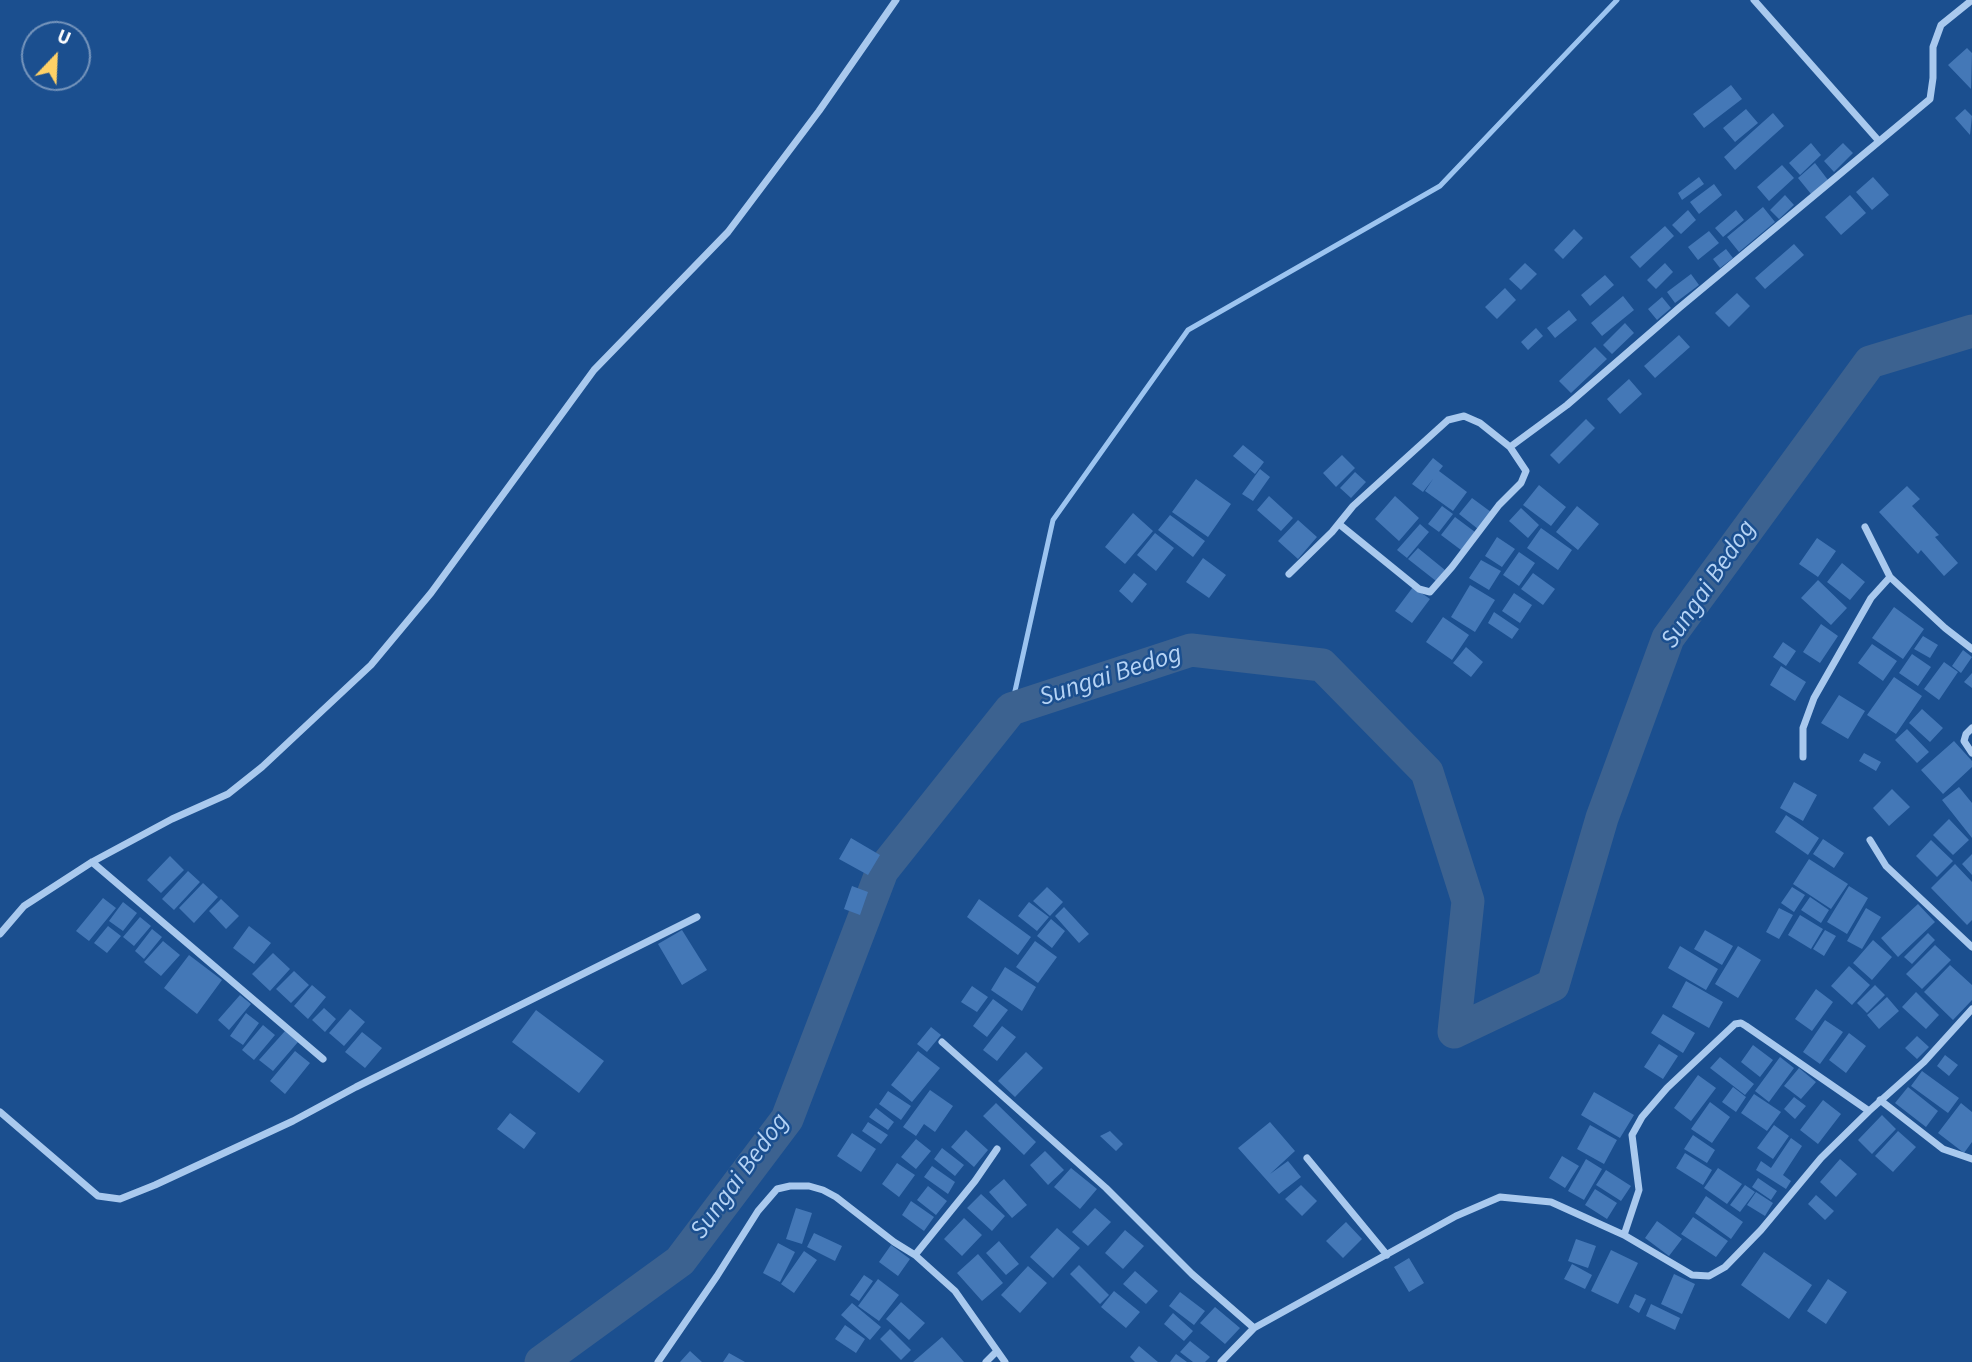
<!DOCTYPE html>
<html>
<head>
<meta charset="utf-8">
<style>
  body { margin:0 }
  #map { position:relative; width:1972px; height:1362px; overflow:hidden; background:#1b4f8f; font-family:"Source Sans 3",sans-serif }
  canvas { display:block }
  .north { position:absolute; left:21px; top:21px; width:70px; height:70px; box-sizing:border-box; background:#1b4f8f; border:2px solid #7695bc; border-radius:50%; rotate:23deg; font-size:19px; font-weight:700; line-height:28px; text-align:center; color:#fff }
  .north::after { content:''; display:block; margin:auto; width:24px; height:32px; background:#ffd166; clip-path:polygon(50% 0,100% 100%,50% 72%,0 100%) }
</style>
</head>
<body>
<div id="map">
<canvas width="1972" height="1362"></canvas>
<div class="north">U</div>
</div>
<script>
const ctx = document.querySelector('canvas').getContext('2d');
ctx.lineJoin = 'round';
function shape(rows) {
  const path = new Path2D();
  for (const r of rows) {
    path.moveTo(r[0], r[1]);
    for (let i = 2; i < r.length; i += 2) path.lineTo(r[i], r[i + 1]);
  }
  return path;
}
function stroke(path, color, width, dash) {
  ctx.strokeStyle = color;
  ctx.lineWidth = width;
  ctx.lineCap = dash ? 'butt' : 'round';
  ctx.setLineDash(dash || []);
  ctx.stroke(path);
}
function fillPath(path, color) {
  ctx.fillStyle = color;
  ctx.fill(path, 'evenodd');
}
function write(font, color, halo, rows, align = 'center') {
  ctx.font = font + ' "Source Sans 3",sans-serif';
  ctx.lineWidth = 5;
  ctx.setLineDash([]);
  ctx.textBaseline = 'middle';
  ctx.strokeStyle = halo;
  ctx.fillStyle = color;
  for (const [text, x, y, turn = 0] of rows) {
    ctx.save();
    ctx.translate(x, y);
    ctx.rotate((+turn || 0) * Math.PI / 180);
    ctx.textAlign = isNaN(turn) ? turn : align;
    if (halo) ctx.strokeText(text, 0, 0);
    ctx.fillText(text, 0, 0);
    ctx.restore();
  }
}
stroke(shape([
  [1011,709,1053,520,1188,330,1440,186,1617,0]
]), '#9cc4f0', 5);
stroke(shape([
  [541,1362,680,1261,787,1119,882,871,1011,709,1191,650,1322,665,1427,772,1468,901,1454,1032,1553,985,1602,818,1668,638,1870,362,1972,331]
]), '#3c6290', 33);
fillPath(shape([
  [1967,48,1972,53,1971,89,1948,65],
  [1731,85,1742,99,1704,128,1693,114],
  [1746,109,1758,123,1735,142,1723,128],
  [1965,109,1972,116,1970,135,1955,118],
  [1773,113,1784,126,1735,170,1724,157],
  [1811,143,1821,155,1800,175,1789,163],
  [1843,143,1853,153,1834,172,1824,161],
  [1815,163,1828,180,1811,194,1798,178],
  [1782,165,1794,178,1769,201,1757,187],
  [1699,177,1704,184,1682,200,1678,193],
  [1873,177,1889,195,1872,210,1856,192],
  [1714,184,1722,195,1699,214,1690,202],
  [1785,195,1794,205,1779,219,1770,210],
  [1850,195,1866,213,1841,235,1825,217],
  [1763,207,1775,222,1739,252,1727,237],
  [1688,210,1696,220,1681,234,1672,225],
  [1736,210,1744,220,1723,237,1715,228],
  [1665,226,1674,236,1640,268,1630,257],
  [1574,229,1583,238,1563,259,1554,250],
  [1709,231,1719,243,1698,260,1688,247],
  [1794,244,1804,255,1765,289,1755,278],
  [1726,249,1733,258,1720,268,1713,259],
  [1525,263,1537,274,1521,290,1509,279],
  [1665,263,1673,272,1656,289,1647,280],
  [1691,274,1699,285,1675,303,1667,292],
  [1605,275,1614,285,1590,306,1581,295],
  [1505,288,1516,300,1497,319,1485,307],
  [1737,293,1750,306,1729,327,1715,313],
  [1623,296,1634,310,1602,336,1591,323],
  [1662,297,1671,308,1657,320,1648,309],
  [1569,310,1577,320,1555,338,1547,328],
  [1625,323,1634,333,1612,354,1603,345],
  [1536,328,1543,336,1528,350,1521,342],
  [1679,335,1690,347,1655,378,1644,366],
  [1595,347,1607,359,1571,393,1559,381],
  [1629,379,1642,394,1620,414,1607,399],
  [1586,419,1595,428,1559,464,1550,455],
  [1243,445,1264,462,1255,474,1233,456],
  [1342,455,1355,468,1336,487,1323,473],
  [1433,458,1443,466,1439,471,1467,492,1453,511,1425,491,1433,479,1423,492,1412,484],
  [1260,469,1270,477,1253,501,1242,494],
  [1355,472,1366,482,1351,498,1340,488],
  [1196,479,1231,504,1208,537,1172,512],
  [1539,485,1566,507,1551,526,1523,505],
  [1907,486,1920,499,1912,506,1939,535,1935,537,1958,563,1944,576,1921,550,1918,554,1879,512],
  [1269,496,1293,518,1281,531,1257,510],
  [1395,496,1419,518,1399,541,1375,519],
  [1472,498,1491,512,1478,529,1459,514],
  [1442,506,1453,514,1439,532,1428,524],
  [1577,506,1599,524,1578,550,1556,532],
  [1521,508,1539,525,1528,538,1509,521],
  [1133,513,1153,531,1125,564,1105,547],
  [1170,515,1205,541,1193,557,1158,530],
  [1455,517,1475,532,1461,550,1441,535],
  [1298,520,1317,537,1298,559,1278,541],
  [1420,524,1429,532,1407,558,1397,550],
  [1541,528,1572,550,1558,570,1527,548],
  [1155,533,1174,548,1156,571,1137,555],
  [1497,537,1515,549,1502,567,1485,556],
  [1817,538,1836,551,1818,577,1799,564],
  [1418,548,1445,570,1436,581,1408,559],
  [1519,552,1535,563,1519,586,1503,575],
  [1203,558,1226,575,1209,598,1186,582],
  [1481,560,1501,571,1489,590,1469,578],
  [1842,563,1865,582,1850,600,1827,582],
  [1134,573,1147,584,1132,603,1119,591],
  [1533,573,1555,589,1543,605,1521,589],
  [1818,580,1847,608,1831,625,1801,598],
  [1470,585,1495,600,1475,632,1451,617],
  [1413,587,1430,599,1412,623,1395,611],
  [1514,593,1532,605,1520,623,1502,611],
  [1894,607,1924,629,1903,659,1872,638],
  [1494,612,1519,629,1512,639,1488,623],
  [1443,617,1469,635,1452,660,1426,642],
  [1821,624,1838,636,1820,663,1803,652],
  [1923,636,1938,645,1930,658,1914,649],
  [1783,642,1796,651,1786,666,1773,657],
  [1872,644,1897,661,1883,681,1858,663],
  [1466,647,1483,662,1471,677,1453,663],
  [1963,650,1972,657,1961,673,1952,666],
  [1912,654,1931,667,1918,686,1899,673],
  [1944,662,1958,672,1939,700,1924,689],
  [1781,666,1806,682,1795,701,1770,685],
  [1972,673,1972,688,1964,682],
  [1894,677,1922,696,1896,734,1867,715],
  [1839,695,1865,711,1848,739,1821,723],
  [1922,709,1943,728,1930,742,1909,723],
  [1907,729,1929,752,1917,763,1895,740],
  [1954,741,1972,761,1972,767,1943,794,1921,770],
  [1864,753,1881,762,1876,771,1859,761],
  [1794,782,1817,795,1803,821,1780,808],
  [1959,787,1972,803,1972,838,1942,800],
  [1892,789,1910,807,1889,826,1873,808],
  [1786,815,1819,838,1808,855,1775,832],
  [1949,819,1969,840,1953,855,1933,835],
  [851,838,880,855,868,875,839,859],
  [1823,839,1844,853,1834,868,1813,854],
  [1931,840,1953,861,1937,877,1916,856],
  [1972,854,1972,875,1962,864],
  [170,856,184,870,161,893,147,880],
  [1809,859,1848,884,1831,909,1793,884],
  [1955,864,1972,882,1972,920,1967,925,1931,888],
  [188,871,200,882,174,910,162,899],
  [203,883,218,897,194,923,179,908],
  [852,886,868,892,860,915,844,909],
  [1849,886,1868,898,1847,934,1827,922],
  [1047,887,1063,902,1050,916,1033,901],
  [1792,887,1805,895,1794,912,1781,903],
  [1810,897,1829,910,1821,923,1801,910],
  [103,898,116,908,89,941,76,931],
  [221,899,239,916,226,929,209,911],
  [979,899,1031,937,1018,955,967,917],
  [123,902,137,913,123,931,109,921],
  [1029,902,1049,917,1037,931,1018,916],
  [1918,904,1935,922,1898,957,1881,938],
  [1064,907,1089,934,1079,943,1055,916],
  [1779,908,1793,915,1779,939,1766,932],
  [1866,908,1881,917,1862,949,1847,941],
  [1800,915,1823,929,1811,949,1788,935],
  [140,917,151,926,134,946,123,937],
  [1051,919,1065,931,1052,948,1037,936],
  [108,926,121,936,107,953,94,943],
  [249,926,271,943,254,964,233,948],
  [152,929,162,937,144,959,135,951],
  [682,930,707,970,682,985,658,944],
  [1705,930,1733,946,1722,965,1694,949],
  [1825,930,1836,936,1824,956,1813,949],
  [1928,933,1935,940,1912,964,1904,957],
  [1873,940,1892,957,1872,980,1853,963],
  [163,941,180,955,161,976,144,962],
  [1035,941,1057,957,1038,983,1016,967],
  [1935,945,1951,960,1922,989,1906,974],
  [1680,946,1718,969,1706,990,1668,968],
  [1738,946,1761,960,1738,998,1715,984],
  [273,953,290,969,270,991,252,974],
  [189,955,222,980,197,1014,164,988],
  [1950,965,1972,985,1972,1000,1953,1020,1924,992],
  [1849,966,1870,985,1852,1005,1831,986],
  [1005,967,1036,987,1022,1011,991,990],
  [294,971,309,985,291,1003,276,989],
  [1686,981,1723,1002,1709,1028,1672,1007],
  [312,985,326,997,308,1019,294,1006],
  [1875,985,1885,995,1867,1013,1857,1003],
  [972,986,988,997,977,1012,961,1002],
  [1816,989,1833,1002,1812,1031,1795,1019],
  [1916,992,1939,1015,1926,1029,1902,1007],
  [240,995,251,1004,229,1030,218,1020],
  [1887,997,1899,1011,1879,1029,1867,1015],
  [993,999,1008,1010,987,1037,973,1026],
  [324,1008,336,1019,325,1032,312,1020],
  [350,1009,365,1022,344,1046,329,1033],
  [536,1010,604,1061,579,1093,512,1042],
  [246,1013,259,1023,243,1045,230,1036],
  [1663,1014,1695,1033,1683,1053,1651,1033],
  [1825,1020,1843,1032,1820,1064,1803,1052],
  [263,1025,275,1035,254,1060,242,1050],
  [1002,1026,1016,1037,997,1061,983,1050],
  [931,1027,941,1035,927,1052,917,1044],
  [285,1031,298,1042,273,1071,259,1060],
  [362,1032,382,1048,365,1068,345,1052],
  [1849,1033,1866,1046,1846,1073,1829,1060],
  [1917,1036,1929,1047,1917,1059,1905,1048],
  [1659,1044,1678,1056,1663,1079,1644,1067],
  [1753,1045,1773,1060,1760,1077,1741,1062],
  [295,1051,310,1063,285,1094,270,1081],
  [918,1051,940,1068,912,1102,891,1085],
  [1026,1052,1043,1068,1015,1097,998,1081],
  [1945,1055,1958,1065,1949,1076,1937,1066],
  [1720,1057,1754,1084,1745,1095,1710,1068],
  [1780,1057,1794,1068,1769,1102,1755,1091],
  [1799,1068,1816,1082,1801,1099,1784,1086],
  [1922,1071,1959,1098,1948,1113,1911,1086],
  [1698,1075,1716,1088,1691,1121,1674,1108],
  [1733,1087,1746,1097,1736,1112,1722,1102],
  [1908,1087,1938,1111,1926,1127,1895,1103],
  [930,1090,953,1106,935,1132,924,1124,916,1136,903,1127],
  [888,1091,911,1106,901,1120,879,1104],
  [1594,1092,1634,1115,1620,1138,1581,1115],
  [1754,1094,1781,1112,1767,1131,1741,1113],
  [1794,1097,1806,1106,1795,1119,1784,1109],
  [1823,1100,1841,1114,1818,1144,1800,1130],
  [1710,1102,1730,1117,1712,1143,1691,1129],
  [996,1103,1036,1142,1024,1155,983,1116],
  [1961,1103,1972,1112,1972,1142,1964,1153,1938,1133],
  [876,1108,894,1122,888,1130,869,1117],
  [510,1113,536,1133,524,1149,497,1129],
  [1882,1115,1896,1129,1872,1154,1858,1140],
  [868,1122,888,1135,881,1144,862,1131],
  [1270,1122,1295,1151,1270,1174,1288,1161,1301,1177,1279,1194,1238,1148],
  [1590,1125,1617,1140,1604,1164,1577,1149],
  [1774,1125,1789,1136,1773,1159,1757,1148],
  [966,1130,988,1150,974,1167,951,1147],
  [1110,1131,1123,1144,1116,1151,1100,1136],
  [1898,1131,1916,1147,1893,1172,1875,1156],
  [852,1133,876,1149,861,1172,837,1156],
  [1693,1135,1715,1150,1707,1163,1684,1149],
  [1791,1138,1802,1146,1783,1175,1791,1181,1786,1189,1756,1170,1761,1161,1771,1168],
  [916,1139,931,1151,916,1169,901,1157],
  [942,1148,964,1165,955,1176,934,1159],
  [1045,1151,1064,1170,1048,1185,1030,1165],
  [1685,1153,1712,1170,1703,1185,1676,1168],
  [1562,1156,1579,1166,1565,1188,1549,1178],
  [1586,1159,1602,1169,1584,1200,1568,1191],
  [1840,1159,1857,1174,1836,1197,1820,1182],
  [897,1163,915,1175,899,1197,882,1184],
  [932,1166,955,1182,948,1194,924,1177],
  [1071,1168,1097,1189,1080,1209,1054,1187],
  [1718,1168,1742,1184,1727,1204,1704,1188],
  [1606,1170,1631,1186,1621,1201,1596,1185],
  [1758,1178,1777,1191,1771,1200,1752,1187],
  [1004,1179,1027,1205,1012,1218,989,1192],
  [1301,1185,1317,1201,1302,1216,1285,1199],
  [1745,1185,1755,1192,1740,1212,1730,1205],
  [928,1186,947,1201,936,1215,917,1200],
  [1595,1189,1617,1203,1607,1219,1585,1205],
  [1756,1192,1773,1203,1765,1216,1747,1205],
  [981,1194,1005,1216,992,1231,967,1208],
  [1816,1195,1834,1211,1825,1220,1808,1204],
  [1706,1196,1743,1222,1731,1239,1695,1213],
  [911,1201,934,1217,924,1231,902,1215],
  [796,1208,812,1213,802,1244,786,1239],
  [1095,1208,1111,1222,1088,1246,1072,1232],
  [1693,1217,1728,1241,1716,1257,1681,1234],
  [964,1218,982,1235,962,1256,944,1239],
  [1657,1221,1682,1239,1669,1256,1645,1238],
  [1346,1222,1362,1239,1343,1258,1326,1241],
  [1057,1228,1080,1248,1053,1278,1030,1257],
  [1125,1230,1144,1246,1123,1269,1105,1253],
  [814,1233,842,1246,835,1261,807,1247],
  [1576,1239,1596,1246,1588,1268,1568,1261],
  [999,1241,1019,1264,1006,1275,986,1253],
  [778,1243,795,1252,780,1282,763,1273],
  [891,1245,910,1259,898,1276,879,1262],
  [1611,1250,1638,1263,1618,1304,1591,1291],
  [804,1251,817,1260,794,1293,781,1284],
  [1764,1252,1812,1285,1789,1319,1741,1285],
  [978,1254,1003,1283,982,1301,957,1273],
  [1409,1258,1424,1283,1409,1292,1394,1267],
  [1572,1264,1592,1275,1585,1289,1564,1279],
  [1079,1265,1109,1295,1100,1304,1070,1274],
  [1028,1266,1047,1283,1020,1313,1001,1295],
  [1135,1271,1158,1291,1146,1304,1123,1284],
  [1674,1274,1695,1284,1682,1314,1661,1304],
  [864,1275,873,1281,859,1301,850,1295],
  [878,1279,899,1295,879,1321,858,1306],
  [1828,1279,1847,1292,1826,1324,1807,1311],
  [1114,1291,1140,1312,1126,1328,1101,1307],
  [1180,1292,1205,1311,1194,1325,1169,1306],
  [1635,1294,1646,1299,1639,1313,1629,1307],
  [901,1302,925,1323,909,1340,886,1319],
  [852,1303,881,1327,870,1340,841,1315],
  [1651,1304,1680,1318,1675,1330,1646,1316],
  [1215,1307,1240,1328,1225,1344,1200,1323],
  [1173,1313,1193,1331,1184,1341,1164,1324],
  [845,1325,865,1339,856,1353,835,1339],
  [890,1329,911,1350,901,1360,880,1339],
  [942,1337,964,1362,913,1362],
  [1190,1341,1210,1357,1205,1362,1193,1362,1180,1352],
  [1139,1346,1158,1362,1135,1362,1130,1357],
  [690,1351,702,1362,680,1362],
  [729,1353,745,1362,723,1362],
  [1176,1354,1187,1362,1170,1362]
]), '#4478b7');
stroke(shape([
  [1754,0,1878,140],
  [1339,524,1419,589,1430,592,1452,567,1499,505,1521,483,1526,471,1510,447],
  [1865,527,1890,577,1945,628,1972,649],
  [1289,574,1332,532,1353,506,1448,420,1464,416,1480,423,1510,447,1567,405,1679,308,1930,99,1933,78,1933,47,1941,25,1972,0],
  [1972,728,1966,734,1964,741,1972,753],
  [1803,757,1803,728,1814,698,1871,598,1890,577],
  [1870,840,1886,866,1972,947],
  [92,862,323,1059],
  [0,934,24,906,92,862,172,819,228,794,262,767,371,665,431,593,594,370,728,232,819,111,896,0],
  [942,1042,1106,1188,1192,1274,1254,1328],
  [1880,1100,1943,1149,1972,1159],
  [0,1112,98,1196,120,1199,155,1185,293,1121,356,1087,697,917],
  [1307,1158,1387,1255],
  [1624,1235,1639,1190,1632,1135,1642,1117,1667,1088,1735,1024,1741,1023,1746,1026,1869,1111],
  [915,1255,975,1181,997,1149],
  [658,1362,717,1276,758,1211,777,1189,790,1186,809,1186,823,1190,836,1197,894,1242,915,1255,955,1291,1005,1362],
  [986,1362,997,1351],
  [1221,1362,1254,1328,1456,1216,1500,1197,1551,1202,1624,1235,1692,1275,1709,1276,1725,1267,1761,1230,1821,1158,1869,1111,1924,1062,1972,1009]
]), '#a9c9ee', 7);
write('italic 26px', '#b5d3f5', '#1b4f8f', [
  ["Sungai Bedog",1710,585,-56],
  ["Sungai Bedog",1111,677,-18],
  ["Sungai Bedog",741,1177,-54]
]);
</script>
</body>
</html>
